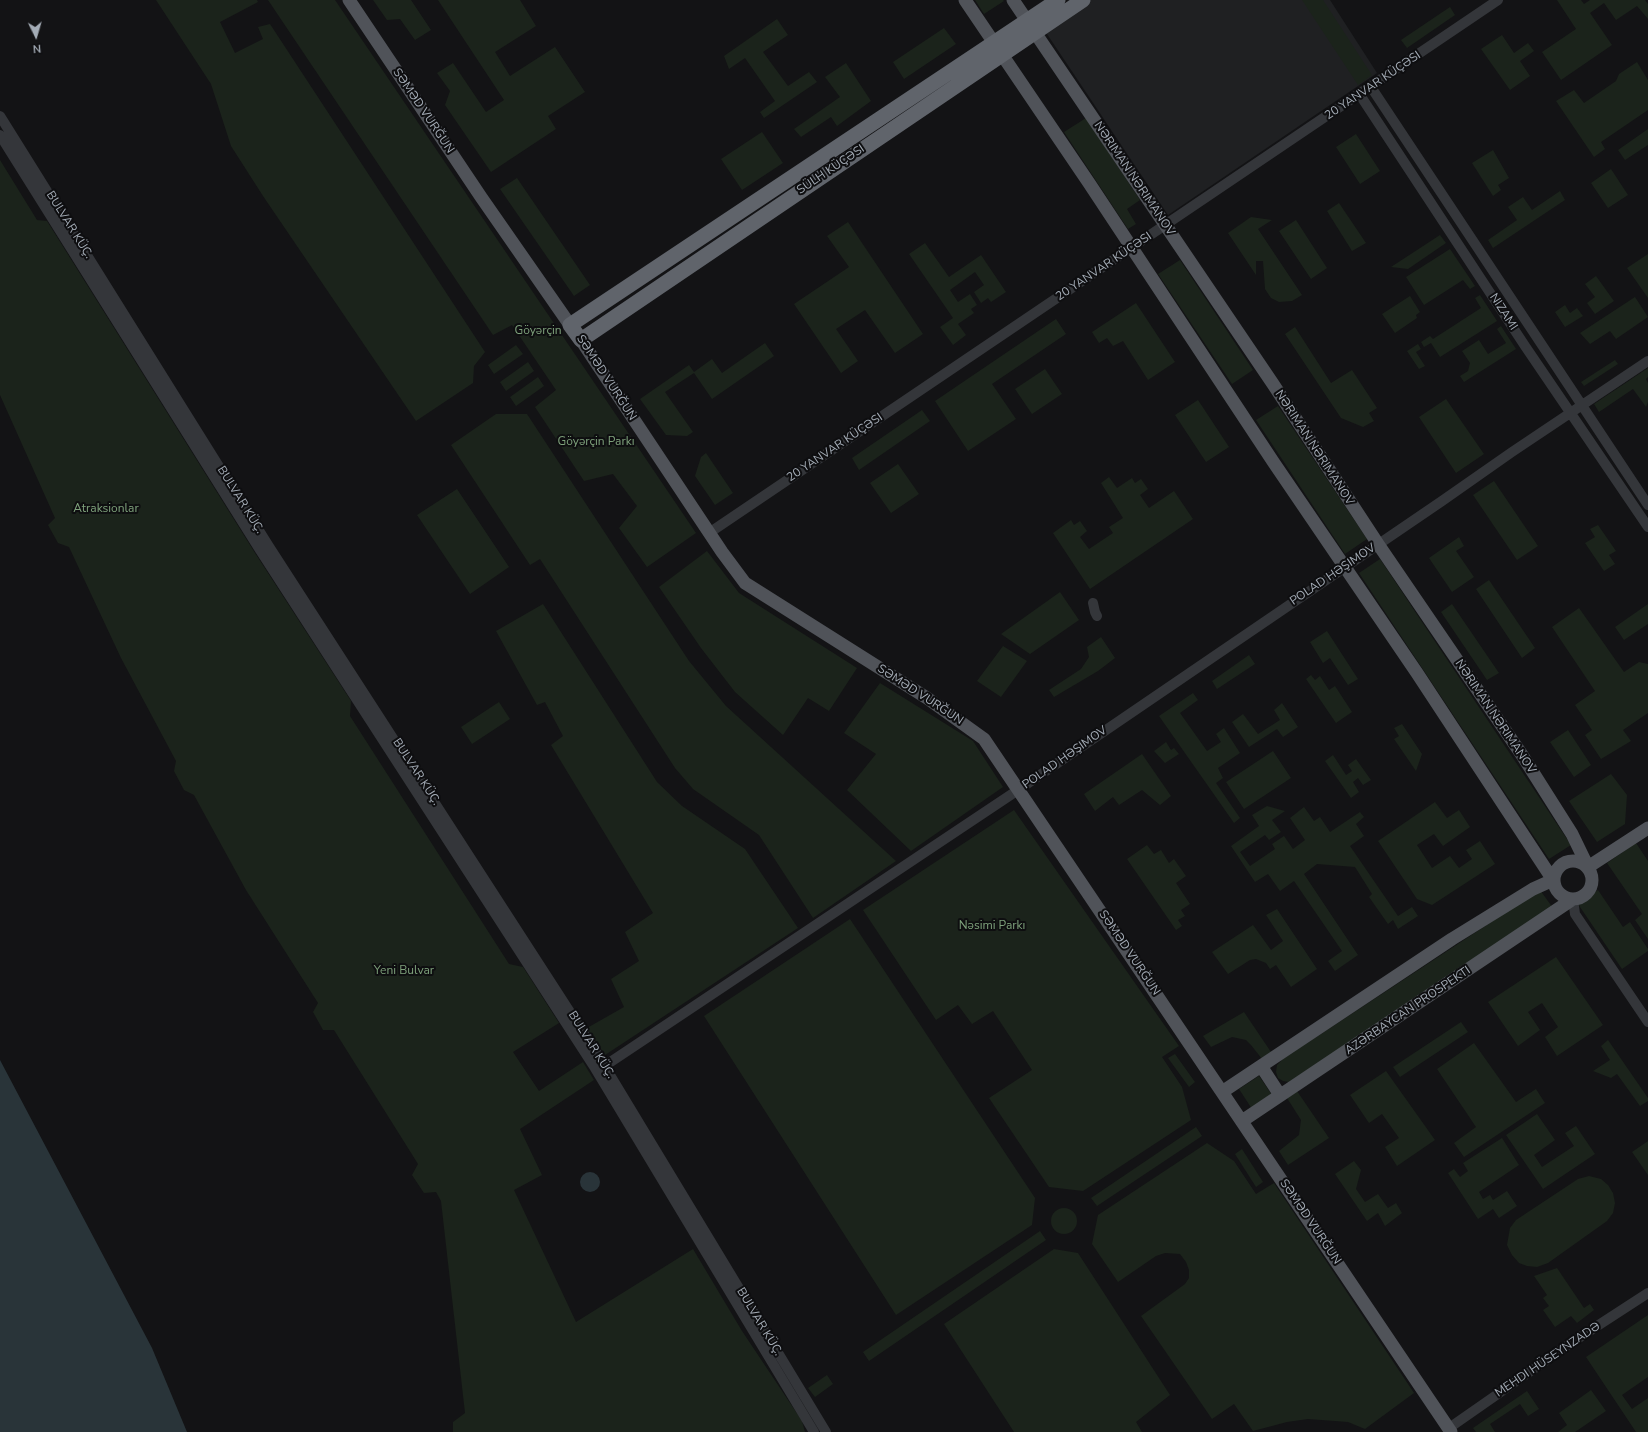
<!DOCTYPE html>
<html>
<head>
<meta charset="utf-8">
<style>
  body { margin:0 }
  #map { position:relative; width:1648px; height:1432px; overflow:hidden; background:#131315; font-family:"Nunito Sans",sans-serif }
  canvas { display:block }
  .north { position:absolute; left:16px; top:16px; width:40px; height:40px; -webkit-text-stroke:3px #0e0e10; paint-order:stroke; rotate:175deg; font-size:11px; font-weight:700; line-height:16px; text-align:center; color:#a4acb6 }
  .north::after { content:''; display:block; margin:auto; width:14px; height:18px; background:#a4acb6; clip-path:polygon(50% 0,100% 100%,50% 72%,0 100%) }
</style>
</head>
<body>
<div id="map">
<canvas width="1648" height="1432"></canvas>
<div class="north">N</div>
</div>
<script>
const ctx = document.querySelector('canvas').getContext('2d');
ctx.lineJoin = 'round';
function fillPath(path, color) {
  ctx.fillStyle = color;
  ctx.fill(path, 'evenodd');
}
function shape(rows) {
  const path = new Path2D();
  for (const r of rows) {
    if (r.length === 3) {
      path.moveTo(r[0] + r[2], r[1]);
      path.arc(r[0], r[1], r[2], 0, 2 * Math.PI);
      continue;
    }
    path.moveTo(r[0], r[1]);
    for (let i = 2; i < r.length; i += 2) path.lineTo(r[i], r[i + 1]);
  }
  return path;
}
function stroke(path, color, width, dash) {
  ctx.strokeStyle = color;
  ctx.lineWidth = width;
  ctx.lineCap = dash ? 'butt' : 'round';
  ctx.setLineDash(dash || []);
  ctx.stroke(path);
}
function write(font, color, halo, rows, align = 'center') {
  ctx.font = font + ' "Nunito Sans",sans-serif';
  ctx.lineWidth = 4;
  ctx.setLineDash([]);
  ctx.textBaseline = 'middle';
  ctx.strokeStyle = halo;
  ctx.fillStyle = color;
  for (const [text, x, y, turn = 0] of rows) {
    ctx.save();
    ctx.translate(x, y);
    ctx.rotate((+turn || 0) * Math.PI / 180);
    ctx.textAlign = isNaN(turn) ? turn : align;
    if (halo) ctx.strokeText(text, 0, 0);
    ctx.fillText(text, 0, 0);
    ctx.restore();
  }
}
fillPath(shape([
  [1091,0,1330,0,1377,73,1168,215,1045,31]
]), '#1f2022');
fillPath(shape([
  [156,0,257,0,258,2,220,22,235,53,263,39,258,27,270,24,485,352,474,366,473,383,416,421,263,196,231,146,211,84],
  [268,0,335,0,696,533,647,567,619,528,637,506,613,474,584,481,535,407,556,390,512,325,493,335],
  [373,0,411,0,431,30,415,40,400,19,387,20],
  [438,0,520,0,536,26,495,52,510,76,555,47,585,92,548,116,556,129,491,172,445,105,450,91,437,73,453,63,486,112,504,100],
  [975,0,1003,0,1004,1,984,14],
  [1302,0,1323,0,1372,75,1358,85],
  [1557,0,1581,0,1584,4,1590,0,1645,0,1648,4,1648,19,1637,6,1616,20,1604,3,1590,13,1612,45,1561,80,1542,52,1576,29],
  [1450,7,1455,15,1407,48,1401,40],
  [777,19,788,35,763,52,788,86,809,72,817,82,764,118,760,112,775,101,745,58,729,69,724,56],
  [944,28,956,44,904,79,893,62],
  [1502,35,1514,53,1528,43,1534,51,1520,61,1530,76,1510,90,1481,49],
  [1637,62,1648,80,1648,110,1601,142,1605,149,1594,157,1556,101,1574,90,1584,103,1616,81,1619,74],
  [846,63,871,101,837,126,831,117,801,137,794,129,840,97,825,77],
  [1086,118,1140,200,1127,209,1136,224,1128,229,1064,132],
  [1648,129,1648,145,1625,160,1618,150],
  [762,132,783,163,742,190,721,159],
  [1356,134,1380,171,1360,184,1336,147],
  [1493,150,1509,178,1498,185,1501,190,1493,196,1472,163],
  [0,160,37,220,47,221,255,553,351,701,350,716,509,964,523,967,559,1023,513,1052,539,1091,583,1062,594,1080,520,1129,542,1175,514,1190,576,1322,693,1249,742,1331,802,1421,805,1432,453,1432,453,1422,465,1413,441,1201,436,1192,424,1193,412,1175,418,1164,334,1030,323,1030,313,1012,318,1003,246,890,194,795,184,790,174,771,176,761,121,658,69,547,58,543,48,525,55,518,0,395],
  [1611,169,1628,195,1608,208,1591,183],
  [517,178,590,285,574,296,500,189],
  [1560,191,1565,200,1493,248,1488,240,1517,220,1508,207,1523,197,1532,210],
  [1339,203,1366,243,1352,251,1327,211],
  [1251,217,1272,220,1258,229,1302,295,1292,301,1279,302,1271,298,1265,289,1263,261,1256,261,1256,275,1228,233],
  [1296,220,1327,268,1311,279,1279,231],
  [848,222,923,334,895,353,865,310,836,329,858,361,841,373,794,304,849,267,827,236],
  [1440,235,1446,243,1408,269,1391,267],
  [925,243,949,277,981,255,1006,292,991,302,988,298,981,303,974,292,984,285,975,272,950,290,958,302,970,294,977,305,971,309,974,313,958,324,966,335,953,345,940,327,953,318,909,254],
  [1450,249,1475,286,1470,289,1463,280,1424,305,1406,277],
  [1648,254,1648,298,1627,268],
  [1180,260,1253,370,1232,384,1158,274],
  [1596,276,1614,301,1595,314,1587,303,1595,297,1585,284],
  [1480,295,1497,321,1440,357,1431,343,1424,347,1421,342,1430,336,1433,339,1481,308,1475,298],
  [1410,296,1420,312,1416,315,1417,318,1395,333,1382,314],
  [1635,297,1648,317,1616,339,1610,331,1590,344,1580,333],
  [1136,303,1175,362,1148,380,1123,341,1113,346,1107,338,1099,343,1092,332],
  [1565,305,1570,313,1577,308,1583,316,1565,327,1555,312],
  [1056,319,1066,334,992,384,1016,419,968,451,935,401],
  [1501,326,1516,349,1464,382,1460,376,1468,371,1470,363,1462,351,1479,340,1488,354,1506,343,1497,329],
  [1295,327,1331,383,1352,370,1377,408,1369,413,1374,421,1363,427,1341,418,1285,334],
  [765,343,774,356,712,399,694,373,665,392,693,432,687,436,666,435,640,399,689,365,694,372,712,359,722,373],
  [1418,344,1421,349,1416,352,1425,366,1419,369,1407,351],
  [516,345,523,354,494,374,488,365],
  [1615,360,1618,364,1584,386,1581,382],
  [528,362,534,371,506,391,500,382],
  [1648,368,1648,377,1646,379,1648,383,1648,402,1646,407,1633,389,1599,412,1594,404],
  [1045,369,1062,394,1032,414,1015,389],
  [538,377,544,386,516,406,510,397],
  [1446,399,1484,454,1456,473,1419,417],
  [1198,400,1229,447,1206,462,1175,415],
  [1278,406,1367,539,1345,554,1256,420],
  [922,410,930,421,859,470,852,458],
  [496,414,527,414,689,661,726,706,896,861,813,918,759,835,693,789,675,768,540,559,530,565,451,445],
  [706,453,733,493,715,505,695,476,701,457],
  [898,464,919,494,891,513,870,483],
  [1109,477,1117,488,1132,478,1135,483,1141,479,1148,489,1140,495,1149,508,1174,491,1193,519,1090,589,1053,533,1071,520,1074,525,1080,521,1087,531,1080,537,1089,549,1113,533,1109,527,1123,518,1101,483],
  [1494,481,1538,546,1517,560,1473,495],
  [457,489,509,567,470,594,417,515],
  [1598,525,1616,551,1609,555,1615,564,1604,571,1585,543,1595,537,1590,529],
  [1459,537,1464,546,1456,551,1474,577,1452,592,1429,558],
  [707,551,739,593,857,668,829,711,808,698,783,735,735,692,701,648,659,587],
  [1380,559,1571,845,1549,859,1359,573],
  [1489,580,1535,648,1522,658,1476,589],
  [1060,592,1079,620,1030,654,1001,634],
  [543,604,657,782,682,806,745,849,798,928,605,1055,587,1028,624,1007,611,979,639,961,625,932,653,913,551,745,563,736,545,702,537,705,496,631],
  [1452,604,1499,673,1487,680,1441,612],
  [1648,604,1648,624,1624,640,1615,627],
  [1579,608,1624,672,1639,662,1648,664,1648,713,1623,730,1631,741,1601,759,1585,735,1592,730,1575,705,1595,691,1552,627],
  [1327,631,1358,679,1348,685,1330,658,1323,663,1310,642],
  [1101,637,1115,658,1098,671,1054,697,1049,690,1081,669,1089,657,1087,647],
  [1003,646,1027,661,1001,697,977,681],
  [1249,655,1255,664,1217,689,1212,681],
  [1311,675,1315,680,1320,676,1329,690,1335,686,1352,712,1336,723,1306,679],
  [880,683,973,741,1003,787,911,851,847,790,876,754,844,733],
  [1193,693,1198,700,1180,713,1207,751,1221,742,1216,734,1224,728,1240,753,1218,768,1223,778,1216,783,1240,818,1234,823,1159,716],
  [499,702,510,719,472,744,461,727],
  [1282,703,1298,727,1283,737,1277,729,1249,747,1232,722,1243,714,1258,734,1280,720,1274,710],
  [1402,724,1422,754,1416,771,1394,739,1399,736,1394,728],
  [1568,730,1591,765,1574,777,1550,742],
  [1166,742,1171,750,1174,748,1179,754,1165,763,1154,751],
  [1273,751,1291,778,1244,809,1226,782],
  [1142,754,1171,796,1160,805,1142,790,1119,805,1113,797,1095,811,1084,794],
  [1333,755,1346,775,1352,771,1348,765,1356,759,1371,780,1363,785,1358,778,1353,782,1359,792,1351,798,1325,761],
  [1611,774,1627,795,1625,824,1597,842,1569,801],
  [1435,802,1447,818,1459,810,1470,827,1443,846,1434,834,1417,845,1432,868,1450,856,1459,868,1472,859,1466,850,1480,841,1495,864,1432,905,1417,899,1378,841],
  [1267,806,1285,811,1272,820,1281,832,1269,840,1265,835,1240,852,1250,866,1275,849,1272,844,1284,836,1293,849,1305,840,1290,818,1304,807,1314,821,1320,817,1330,832,1360,812,1364,817,1356,824,1364,836,1350,846,1398,916,1412,907,1418,916,1398,929,1393,920,1388,924,1369,897,1372,894,1355,867,1317,864,1304,874,1358,955,1335,971,1328,961,1342,951,1294,881,1280,891,1268,874,1255,882,1231,846,1259,826,1252,815],
  [1014,810,1179,1046,1162,1057,1182,1087,1191,1120,1083,1191,1049,1187,989,1098,1032,1070,993,1011,972,1024,958,1005,936,1020,863,910],
  [1636,843,1648,861,1648,939,1635,920,1642,914,1607,863],
  [1147,845,1154,854,1161,850,1169,863,1174,859,1186,876,1176,883,1190,904,1181,910,1185,916,1178,920,1182,926,1176,930,1127,859],
  [1540,890,1553,908,1289,1082,1283,1081,1278,1078,1276,1072,1277,1065,1283,1059],
  [1598,890,1623,927,1630,922,1648,949,1648,951,1622,969,1578,904],
  [1277,909,1317,969,1291,987,1276,965,1270,969,1266,963,1256,959,1250,960,1228,974,1212,952,1253,925,1271,950,1283,941,1266,915],
  [850,919,1035,1198,1032,1225,896,1315,704,1016],
  [1556,957,1603,1025,1557,1056,1545,1037,1558,1027,1542,1003,1528,1012,1540,1030,1518,1046,1488,1002],
  [1244,1012,1271,1052,1262,1059,1251,1045,1246,1040,1232,1037,1211,1047,1203,1036],
  [1461,1022,1468,1032,1400,1077,1393,1067],
  [1608,1040,1648,1098,1648,1101,1640,1106,1617,1074,1611,1078,1593,1071,1610,1060,1601,1046],
  [1474,1043,1516,1102,1536,1089,1545,1103,1464,1157,1454,1143,1476,1127,1437,1069],
  [1175,1054,1195,1082,1189,1087,1168,1058],
  [1386,1071,1435,1140,1397,1166,1385,1147,1399,1138,1382,1114,1369,1123,1350,1095],
  [1259,1076,1272,1095,1252,1109,1239,1089],
  [1297,1091,1329,1138,1288,1165,1279,1151,1299,1135,1301,1120,1287,1098],
  [1537,1114,1555,1140,1534,1155,1542,1167,1574,1146,1565,1133,1576,1126,1595,1154,1543,1189,1506,1135],
  [1196,1127,1202,1136,1097,1206,1091,1198],
  [1502,1138,1519,1165,1479,1192,1483,1199,1490,1195,1493,1200,1507,1191,1517,1206,1499,1218,1493,1209,1478,1219,1448,1173,1454,1169,1460,1177,1468,1171,1463,1163],
  [1648,1141,1648,1175,1632,1152],
  [1207,1143,1234,1161,1256,1194,1274,1183,1414,1393,1365,1429,1348,1422,1308,1419,1287,1422,1253,1431,1234,1404,1212,1419,1141,1316,1185,1284,1189,1278,1189,1270,1186,1262,1180,1254,1165,1253,1156,1256,1118,1282,1092,1244,1098,1215],
  [1242,1149,1263,1182,1256,1187,1235,1154],
  [1354,1161,1361,1170,1356,1189,1365,1202,1378,1194,1388,1208,1396,1203,1402,1213,1385,1226,1378,1213,1367,1221,1335,1174],
  [1589,1176,1601,1179,1608,1185,1613,1193,1615,1203,1613,1213,1607,1221,1548,1263,1537,1267,1527,1266,1519,1263,1512,1255,1507,1245,1510,1228,1516,1220,1578,1179],
  [1064,1221,13],
  [1040,1231,1046,1240,869,1361,863,1352],
  [1054,1249,1078,1253,1170,1395,1136,1422,1142,1432,1014,1432,944,1324],
  [1557,1268,1584,1308,1590,1304,1594,1310,1577,1323,1571,1316,1555,1327,1543,1310,1549,1306,1543,1298,1547,1295,1534,1276],
  [1648,1315,1648,1377,1622,1395,1632,1409,1648,1398,1648,1432,1636,1432,1586,1357],
  [827,1375,833,1384,815,1397,808,1388],
  [1591,1390,1606,1411,1575,1432,1558,1432,1567,1425,1559,1413],
  [1527,1391,1539,1409,1528,1416,1520,1404,1490,1424,1495,1432,1476,1432,1473,1428]
]), '#1b231b');
fillPath(shape([
  [0,1060,152,1348,187,1432,0,1432],
  [590,1182,10]
]), '#293439');
stroke(shape([
  [1371,87,1648,505],
  [1360,95,1525,346,1648,527],
  [0,116,268,545,601,1060,826,1432],
  [0,135,260,550,593,1065,814,1432],
  [709,533,1498,0],
  [1093,603,1095,612,1097,616],
  [1573,899,1575,914,1648,1022],
  [600,1069,1018,790,1442,501,1512,452,1648,361],
  [1449,1428,1571,1343,1648,1293]
]), '#34363a', 10);
stroke(shape([
  [349,0,481,197,570,325],
  [965,0,1089,183,1274,463,1417,673,1553,880,1533,889,1452,939,1222,1092],
  [1013,0,1273,384,1378,544,1522,755,1572,834,1588,867,1648,828],
  [581,340,722,552,745,583,927,698,984,739,1451,1432],
  [1573,880,19],
  [1261,1066,1280,1095],
  [1242,1121,1573,899]
]), '#505359', 13);
stroke(shape([
  [1058,0,570,325,581,340,1083,0]
]), '#60646b', 15);
write('12px', '#a4acb6', '#0e0e10', [
  ["20 YANVAR KÜÇƏSI",1373,86,-34],
  ["SƏMƏD VURĞUN",423,111,56],
  ["SÜLH KÜÇƏSI",831,170,-34],
  ["NƏRIMAN NƏRIMANOV",1134,179,56],
  ["BULVAR KÜÇ.",69,225,58],
  ["20 YANVAR KÜÇƏSI",1104,267,-34],
  ["NIZAMI",1503,312,57],
  ["SƏMƏD VURĞUN",606,378,57],
  ["20 YANVAR KÜÇƏSI",835,448,-34],
  ["NƏRIMAN NƏRIMANOV",1314,448,57],
  ["BULVAR KÜÇ.",240,500,58],
  ["POLAD HƏŞIMOV",1333,575,-34],
  ["SƏMƏD VURĞUN",920,695,33],
  ["NƏRIMAN NƏRIMANOV",1495,717,56],
  ["POLAD HƏŞIMOV",1065,758,-35],
  ["BULVAR KÜÇ.",416,772,57],
  ["SƏMƏD VURĞUN",1129,953,56],
  ["AZƏRBAYCAN PROSPEKTI",1408,1011,-34],
  ["BULVAR KÜÇ.",591,1045,58],
  ["SƏMƏD VURĞUN",1310,1222,56],
  ["BULVAR KÜÇ.",759,1322,59],
  ["MEHDI HÜSEYNZADƏ",1548,1360,-34]
]);
write('12px', '#7ea17b', '#0e0e10', [
  ["Göyərçin",538,331],
  ["Göyərçin Parkı",596,442],
  ["Atraksionlar",106,509],
  ["Nəsimi Parkı",992,926],
  ["Yeni Bulvar",404,971]
]);
</script>
</body>
</html>
